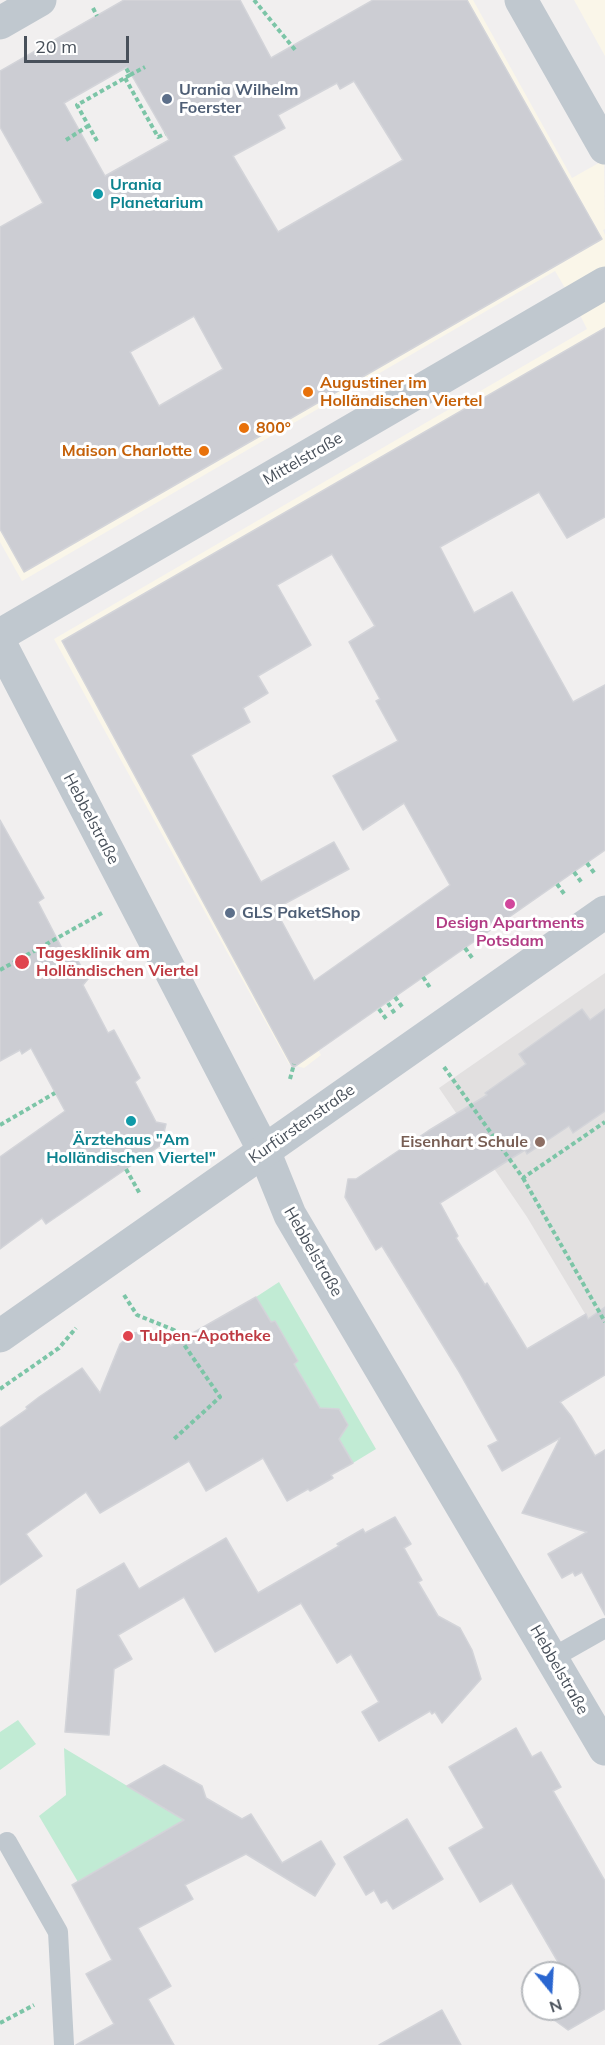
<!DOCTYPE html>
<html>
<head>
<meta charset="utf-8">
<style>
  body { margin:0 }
  #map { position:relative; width:605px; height:2045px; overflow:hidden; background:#f1efef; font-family:Mulish,sans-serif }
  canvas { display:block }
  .north { position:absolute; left:521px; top:1961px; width:60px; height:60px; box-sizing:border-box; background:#fff; border:2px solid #b6b9bd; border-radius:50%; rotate:162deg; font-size:16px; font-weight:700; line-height:24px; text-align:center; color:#48505a }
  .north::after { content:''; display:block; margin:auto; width:21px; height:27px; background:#2a66d0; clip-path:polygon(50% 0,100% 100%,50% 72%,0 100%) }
  .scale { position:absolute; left:24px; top:36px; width:105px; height:27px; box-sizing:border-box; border:3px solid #48505a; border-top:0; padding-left:8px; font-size:18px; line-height:21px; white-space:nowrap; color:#48505a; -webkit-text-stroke:4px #fff; paint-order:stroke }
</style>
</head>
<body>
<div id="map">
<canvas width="605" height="2045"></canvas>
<div class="north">N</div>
<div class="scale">20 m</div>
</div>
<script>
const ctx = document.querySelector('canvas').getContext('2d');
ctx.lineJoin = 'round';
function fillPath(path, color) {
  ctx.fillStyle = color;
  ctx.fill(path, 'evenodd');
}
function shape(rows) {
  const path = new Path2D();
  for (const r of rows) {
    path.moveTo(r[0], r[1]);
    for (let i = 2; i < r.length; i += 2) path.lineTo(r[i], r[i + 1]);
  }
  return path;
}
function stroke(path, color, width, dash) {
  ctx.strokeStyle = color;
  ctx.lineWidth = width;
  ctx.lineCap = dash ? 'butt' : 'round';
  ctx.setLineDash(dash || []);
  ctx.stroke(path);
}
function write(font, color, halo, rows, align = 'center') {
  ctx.font = font + ' Mulish,sans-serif';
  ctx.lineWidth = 6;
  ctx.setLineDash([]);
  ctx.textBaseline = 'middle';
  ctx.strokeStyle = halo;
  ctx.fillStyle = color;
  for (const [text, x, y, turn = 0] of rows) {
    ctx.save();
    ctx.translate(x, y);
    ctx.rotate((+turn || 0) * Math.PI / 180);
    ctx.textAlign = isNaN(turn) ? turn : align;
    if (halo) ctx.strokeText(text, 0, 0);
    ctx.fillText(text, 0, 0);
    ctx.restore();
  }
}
fillPath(shape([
  [434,0,473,0,572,178,604,160,605,229,603,230,605,235,605,272,568,293,555,271,22,581,0,542,0,488,564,228],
  [574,0,605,0,605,56],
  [605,293,605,360,93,656,321,1055,304,1068,289,1064,54,639,587,329,577,309]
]), '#faf6e9');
fillPath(shape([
  [605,973,605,1347,527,1217,439,1088]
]), '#e2e0e0');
fillPath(shape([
  [279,1282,376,1449,353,1463,337,1436,348,1425,339,1409,326,1409,322,1411,294,1364,298,1361,271,1322,256,1297],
  [18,1720,36,1744,0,1770,0,1732],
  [64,1748,184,1820,78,1882,39,1816,66,1795]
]), '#c1ebd4');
const building = shape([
  [124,0,240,0,271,58,373,0,467,0,602,239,24,572,0,529,0,227,43,203,0,127,0,71,124,0],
  [127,67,169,140,105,176,64,103,127,67],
  [354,81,403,160,278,232,233,156,285,128,278,115,337,83,340,89,354,81],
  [194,316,223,369,159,406,130,352,194,316],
  [605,328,605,517,567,538,539,492,440,547,474,613,512,592,573,702,605,685,605,850,293,1068,62,641,605,328],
  [332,554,375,626,349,642,380,699,376,701,398,741,333,776,363,830,404,803,450,885,314,981,275,909,349,869,334,842,261,882,191,755,250,722,243,708,268,693,258,676,311,645,277,585,332,554],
  [0,820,44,898,38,902,67,958,76,957,88,979,83,985,108,1033,114,1030,140,1078,135,1082,156,1122,166,1124,161,1145,46,1224,42,1218,0,1249,0,1157,65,1111,31,1048,22,1054,20,1050,0,1061,0,820],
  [582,1009,590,1020,605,1009,605,1111,573,1133,569,1126,527,1154,525,1150,440,1203,458,1236,456,1238,485,1285,487,1283,527,1349,586,1314,588,1319,605,1307,605,1375,560,1402,571,1416,595,1456,605,1450,605,1615,582,1572,575,1576,573,1572,562,1578,548,1554,587,1532,522,1513,560,1438,502,1471,488,1446,498,1441,458,1370,382,1246,376,1250,345,1197,348,1179,356,1179,428,1131,487,1095,485,1093,526,1064,519,1054,582,1009],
  [256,1297,271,1322,275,1321,298,1361,294,1364,320,1408,339,1409,348,1425,339,1439,353,1463,331,1475,333,1478,310,1491,308,1489,287,1501,263,1458,206,1491,189,1461,100,1513,86,1492,26,1534,42,1556,0,1585,0,1428,27,1409,26,1407,39,1397,82,1368,100,1393,120,1344,132,1333,144,1332,162,1334,170,1346,256,1297],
  [395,1517,411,1544,404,1548,422,1580,418,1582,438,1616,460,1628,472,1650,481,1679,442,1723,435,1712,432,1714,430,1711,379,1741,362,1712,379,1702,351,1654,337,1663,301,1603,215,1652,184,1597,118,1635,132,1659,114,1669,109,1735,65,1732,77,1590,124,1563,139,1589,226,1538,258,1593,339,1546,337,1544,363,1529,365,1533,395,1517],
  [516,1728,532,1757,541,1752,561,1787,553,1791,605,1881,605,2009,568,2030,539,2009,569,2009,569,1973,541,1973,558,1962,512,1883,480,1902,449,1848,484,1828,449,1767,516,1728],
  [164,1765,202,1786,206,1798,242,1819,251,1814,282,1863,321,1841,335,1864,315,1896,246,1854,185,1885,193,1899,138,1928,171,1986,148,1999,174,2045,76,2045,114,2024,86,1974,112,1960,72,1885,184,1820,127,1786,164,1765],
  [407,1819,443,1879,393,1909,387,1900,381,1903,374,1890,366,1895,344,1857,407,1819],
  [533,1978,533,2005,524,1998,524,1984,533,1978],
  [442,2010,461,2045,379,2045,442,2010]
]);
fillPath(building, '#cccdd3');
stroke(building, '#d3d4d9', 1.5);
stroke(shape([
  [254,0,296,51],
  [93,8,97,16],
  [130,75,145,67],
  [125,78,158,137,165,134],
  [66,140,88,126],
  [97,141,77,105,130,75,126,68],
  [587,863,595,874],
  [574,872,582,883],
  [557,884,565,895],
  [506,919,514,931],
  [465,948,473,959],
  [0,970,102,913],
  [423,977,431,989],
  [395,997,403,1008],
  [388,1003,395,1014],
  [379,1009,387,1020],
  [444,1067,523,1178,605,1122],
  [290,1079,294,1064],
  [0,1125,55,1093],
  [126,1169,140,1194],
  [523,1178,605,1322],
  [124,1295,137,1315,174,1330,220,1397,174,1439],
  [0,1389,59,1348,76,1328],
  [0,2023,34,2005]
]), '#7cc5a7', 4, [4.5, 3]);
stroke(shape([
  [552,1658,605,1628],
  [7,1842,58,1932,64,2045]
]), '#c0c8cf', 20);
stroke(shape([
  [521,0,605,148],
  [0,23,40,0],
  [0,635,605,283],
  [0,643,264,1151,290,1215,605,1749]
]), '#c0c8cf', 33);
stroke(shape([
  [0,1336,605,912]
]), '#c0c8cf', 33);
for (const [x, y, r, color] of [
  [167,99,6,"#5c6f8a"],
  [98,194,6,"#0f9aa8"],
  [308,392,6,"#e8710a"],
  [244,428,6,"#e8710a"],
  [204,451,6,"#e8710a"],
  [510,904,6,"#d1479c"],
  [230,913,6,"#5c6f8a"],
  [22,962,8,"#e0444e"],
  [131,1121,6,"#0f9aa8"],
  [540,1142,6,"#8d6e63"],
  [128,1336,6,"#e0444e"]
]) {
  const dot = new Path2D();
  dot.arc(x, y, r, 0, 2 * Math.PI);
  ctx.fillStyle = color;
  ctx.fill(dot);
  stroke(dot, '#fff', 2);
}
write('bold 16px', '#4e5e75', '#fff', [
  ["Urania Wilhelm",179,90],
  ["Foerster",179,108],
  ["GLS PaketShop",242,913]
], 'left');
write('bold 16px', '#0d838f', '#fff', [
  ["Urania",110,185],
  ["Planetarium",110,203],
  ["Ärztehaus \"Am",131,1140,"center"],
  ["Holländischen Viertel\"",131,1158,"center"]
], 'left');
write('bold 16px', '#c56008', '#fff', [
  ["Augustiner im",320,383],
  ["Holländischen Viertel",320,401],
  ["800°",256,428],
  ["Maison Charlotte",192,451,"right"]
], 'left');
write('16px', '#48505a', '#fff', [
  ["Mittelstraße",303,459,-30],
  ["Hebbelstraße",91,819,62],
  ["Kurfürstenstraße",302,1124,-35],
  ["Hebbelstraße",313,1252,60],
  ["Hebbelstraße",559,1670,60]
]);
write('bold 16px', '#b23c85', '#fff', [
  ["Design Apartments",510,923],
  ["Potsdam",510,941]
]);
write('bold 16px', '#be3a42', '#fff', [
  ["Tagesklinik am",36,953],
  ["Holländischen Viertel",36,971],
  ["Tulpen-Apotheke",140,1336]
], 'left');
write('bold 16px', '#785e54', '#fff', [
  ["Eisenhart Schule",528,1142]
], 'right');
</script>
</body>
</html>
